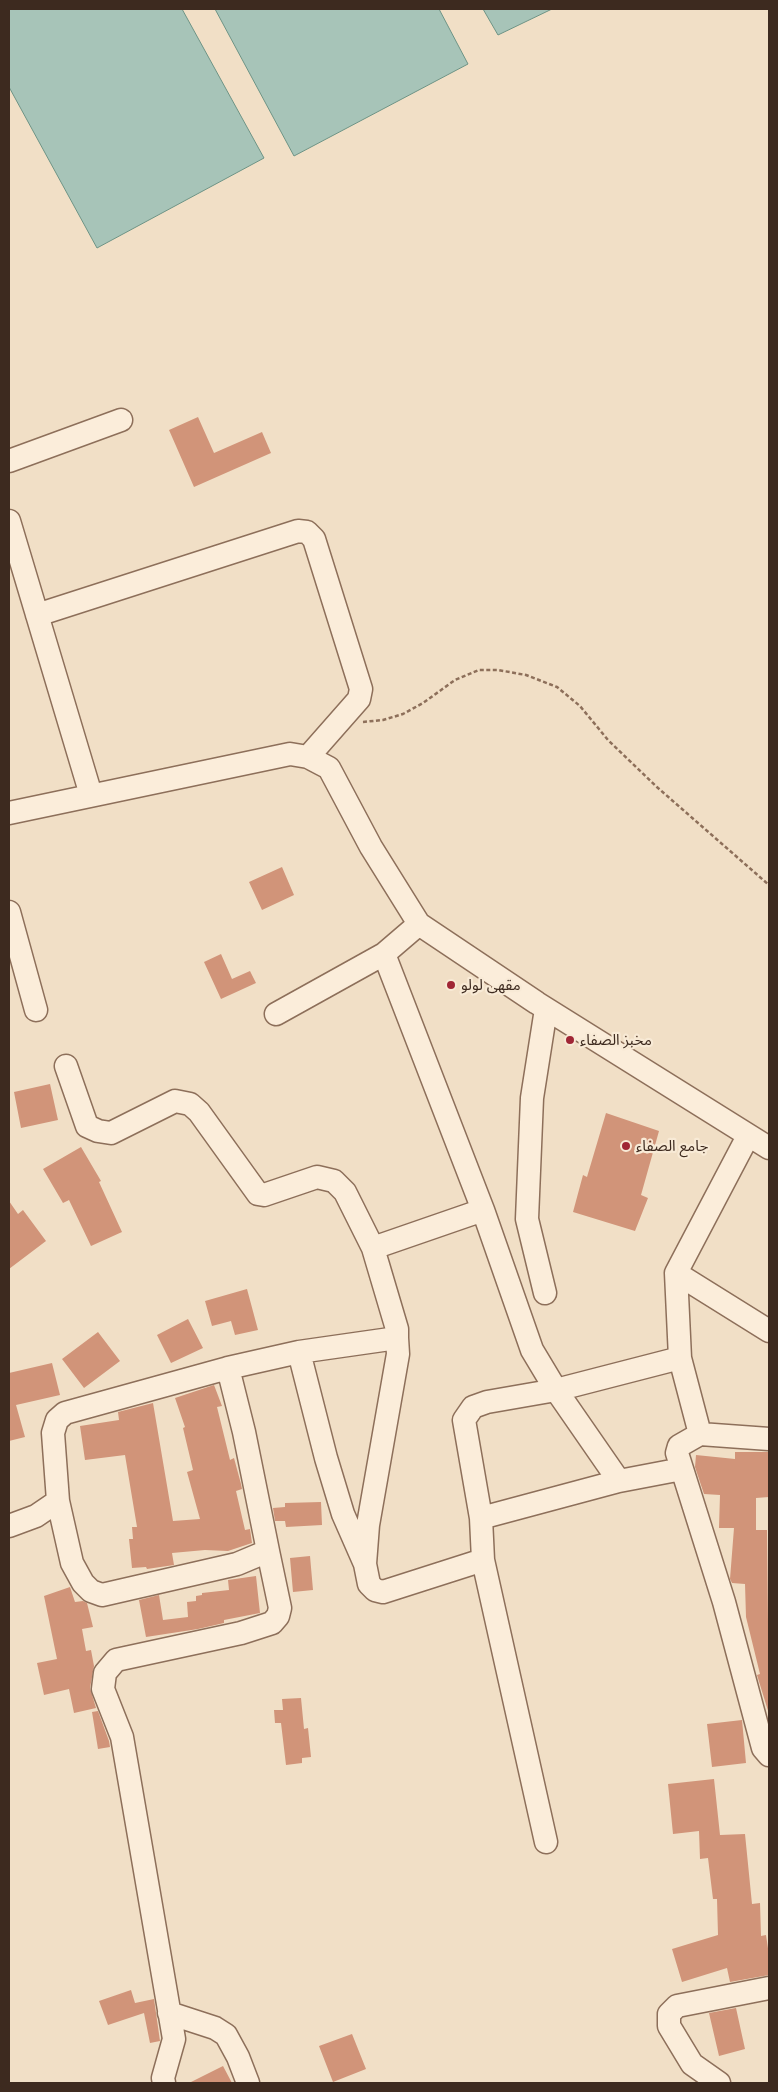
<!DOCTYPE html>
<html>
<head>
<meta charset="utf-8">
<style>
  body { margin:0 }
  #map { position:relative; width:778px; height:2092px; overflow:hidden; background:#f1dfc6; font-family:"Playfair Display",serif }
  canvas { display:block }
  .frame { position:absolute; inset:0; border:10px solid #3d2a1f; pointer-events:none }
</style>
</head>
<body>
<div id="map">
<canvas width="778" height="2092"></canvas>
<div class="frame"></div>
</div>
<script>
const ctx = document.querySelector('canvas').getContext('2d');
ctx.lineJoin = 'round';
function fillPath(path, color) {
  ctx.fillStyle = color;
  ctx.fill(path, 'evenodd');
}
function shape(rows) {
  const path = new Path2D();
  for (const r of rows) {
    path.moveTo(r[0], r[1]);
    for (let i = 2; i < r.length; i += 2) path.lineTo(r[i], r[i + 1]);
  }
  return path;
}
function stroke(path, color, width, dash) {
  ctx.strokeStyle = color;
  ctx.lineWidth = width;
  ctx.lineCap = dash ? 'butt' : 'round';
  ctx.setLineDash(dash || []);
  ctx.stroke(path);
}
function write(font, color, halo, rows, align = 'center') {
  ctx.font = font + ' "Playfair Display","Noto Sans Arabic",serif';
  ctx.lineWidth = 4.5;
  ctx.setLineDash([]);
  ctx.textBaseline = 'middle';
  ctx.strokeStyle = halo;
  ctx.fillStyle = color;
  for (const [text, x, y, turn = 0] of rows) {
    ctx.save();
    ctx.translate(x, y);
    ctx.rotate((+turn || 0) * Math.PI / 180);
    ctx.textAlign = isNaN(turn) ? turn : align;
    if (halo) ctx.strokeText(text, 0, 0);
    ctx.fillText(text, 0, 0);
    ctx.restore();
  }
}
const water = shape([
  [9,9,182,9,264,158,97,248,9,87,9,9],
  [215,9,439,9,468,64,294,156,215,9],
  [483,9,552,9,498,35,483,9]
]);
fillPath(water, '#a7c4b8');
stroke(water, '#6d9385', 1);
fillPath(shape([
  [198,417,214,453,262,432,271,453,194,487,169,430],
  [282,867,294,895,262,910,249,882],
  [221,954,232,979,250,971,256,983,221,999,204,962],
  [50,1084,58,1120,21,1128,14,1092],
  [606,1113,659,1131,641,1195,648,1198,635,1231,573,1212,583,1175,587,1177],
  [81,1147,101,1181,99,1182,122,1232,91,1246,69,1200,63,1203,43,1169],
  [9,1201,18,1214,23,1210,46,1241,9,1269],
  [247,1289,258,1330,235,1335,231,1321,212,1326,205,1301],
  [188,1319,203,1348,171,1363,157,1335],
  [98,1332,120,1361,84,1388,62,1359],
  [52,1363,60,1395,16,1405,25,1437,9,1441,9,1373],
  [214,1385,222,1406,217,1407,230,1460,234,1458,241,1484,242,1489,236,1491,245,1530,250,1529,252,1543,228,1551,205,1550,172,1553,174,1565,147,1569,146,1567,132,1568,129,1539,133,1539,132,1527,137,1527,125,1455,85,1460,80,1426,119,1420,118,1412,153,1403,173,1521,200,1519,187,1472,193,1470,183,1428,185,1427,175,1398],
  [735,1452,769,1452,769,1497,756,1498,756,1530,767,1530,769,1714,757,1675,760,1674,746,1617,745,1584,732,1583,730,1579,734,1528,719,1528,720,1495,704,1494,695,1467,696,1455,735,1459],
  [321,1502,322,1525,286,1527,285,1521,275,1521,273,1508,285,1507,285,1503],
  [310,1556,313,1590,293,1592,290,1558],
  [256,1576,260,1613,224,1620,224,1623,198,1629,146,1637,139,1600,159,1595,163,1620,188,1617,187,1602,196,1601,196,1596,202,1595,202,1593,229,1590,228,1580],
  [70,1587,75,1602,83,1601,87,1603,93,1627,82,1629,86,1651,91,1650,94,1666,90,1688,96,1708,74,1713,69,1689,44,1695,37,1663,57,1659,44,1596],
  [301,1698,304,1729,308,1728,311,1757,302,1758,302,1763,286,1765,281,1723,275,1723,274,1710,283,1710,282,1699],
  [98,1711,109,1741,110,1747,98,1749,92,1712],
  [742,1720,746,1763,712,1767,707,1724],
  [714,1779,720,1835,745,1834,752,1904,760,1903,761,1936,766,1935,769,1955,769,1975,730,1982,727,1968,682,1982,672,1949,718,1935,717,1899,713,1899,708,1858,700,1859,699,1831,673,1834,668,1784],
  [131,1990,135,2003,154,1999,160,2041,150,2043,144,2013,108,2025,99,2001],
  [736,2008,745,2049,719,2056,709,2013],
  [352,2034,366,2069,333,2082,319,2046],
  [223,2066,232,2083,189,2083]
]), '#d19479');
const minor = shape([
  [9,461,121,420],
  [9,521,91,795],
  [37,615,298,531,307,532,314,539,361,689,359,699,308,757],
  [9,813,290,754,308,757,329,768,371,847,419,924,537,1003,769,1148],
  [9,912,36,1010],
  [419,924,384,954,483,1210,532,1350,556,1390,619,1481,481,1518],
  [276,1014,384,954],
  [66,1066,87,1126,98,1131,111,1133,175,1101,190,1104,199,1112,258,1194,264,1195,317,1177,334,1181,345,1192,373,1248],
  [748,1136,676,1273,680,1358,700,1434,679,1446,677,1453,724,1602,763,1748,769,1755],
  [676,1273,769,1331],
  [545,1293,527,1219,532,1098,546,1009],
  [397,1338,397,1329,373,1248,483,1210],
  [299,1352,326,1458,343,1514,365,1564,369,1584,375,1590,383,1592,483,1560],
  [700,1434,769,1439],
  [619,1481,682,1469],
  [58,1501,72,1563,83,1583,91,1591,102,1595,237,1564,268,1551,244,1432,228,1368],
  [9,1526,36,1516,58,1501,53,1433,57,1420,65,1413,228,1368,299,1352,397,1338,398,1354,368,1525,365,1564],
  [546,1842,483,1560,481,1518,464,1420,473,1407,487,1402,556,1390,680,1358],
  [169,2013,215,2028,226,2035,238,2057,248,2083],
  [164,2083,163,2078,174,2039,122,1737,103,1689,105,1673,116,1660,241,1633,272,1623,278,1616,280,1608,268,1551],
  [719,2083,692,2064,669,2026,669,2014,677,2006,769,1988]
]);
stroke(minor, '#8d6f5a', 25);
stroke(shape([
  [363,722,383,720,403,714,423,703,455,680,479,670,498,670,526,675,557,687,580,706,608,740,658,788,769,885]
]), '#8d6f5a', 2.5, [4, 2.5]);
stroke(minor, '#fbedda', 22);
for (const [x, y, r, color] of [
  [451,985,5,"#a02635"],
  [570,1040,5,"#a02635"],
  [626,1146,5,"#a02635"]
]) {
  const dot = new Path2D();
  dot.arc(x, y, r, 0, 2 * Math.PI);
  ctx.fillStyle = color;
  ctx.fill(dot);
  stroke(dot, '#f8ead6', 2);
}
write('15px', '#3d2a1f', '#f8ead6', [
  ["مقهى لولو",461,985],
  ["مخبز الصفاء",580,1040],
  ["جامع الصفاء",636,1146]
], 'left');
</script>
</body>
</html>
